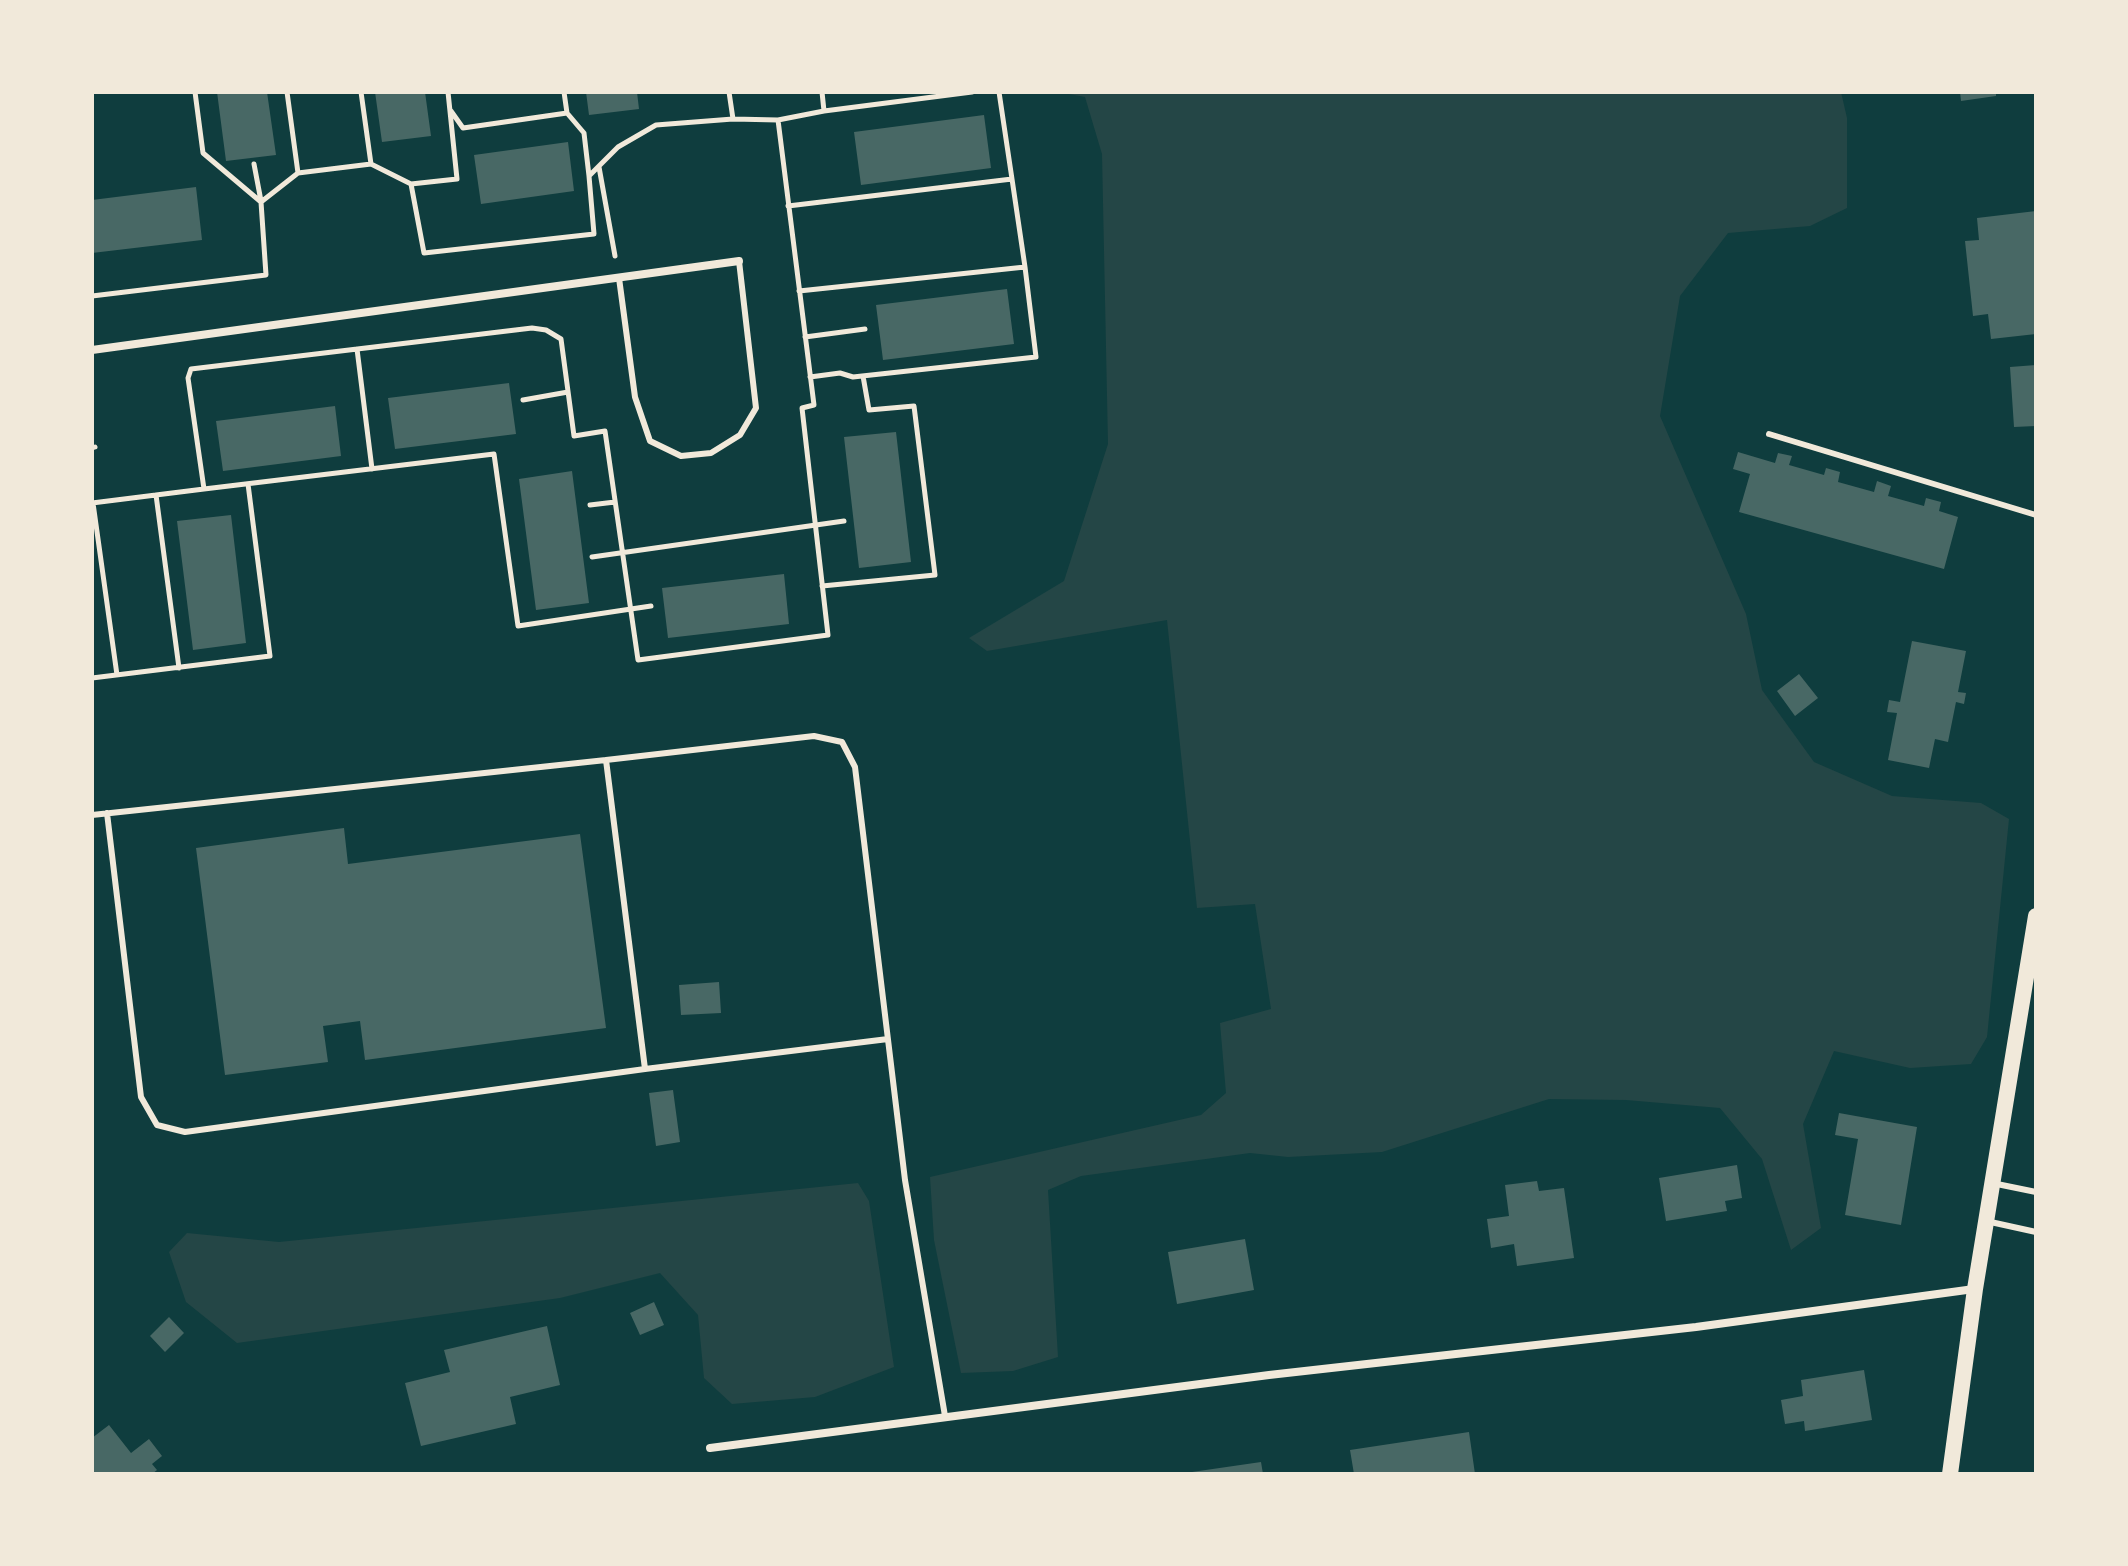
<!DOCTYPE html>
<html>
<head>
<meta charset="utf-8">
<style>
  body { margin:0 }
  #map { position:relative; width:2128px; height:1566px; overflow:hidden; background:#0f3d3e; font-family:Ubuntu,sans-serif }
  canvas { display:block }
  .frame { position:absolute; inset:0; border:94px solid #f1e9da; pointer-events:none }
</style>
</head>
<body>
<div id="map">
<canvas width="2128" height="1566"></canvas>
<div class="frame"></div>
</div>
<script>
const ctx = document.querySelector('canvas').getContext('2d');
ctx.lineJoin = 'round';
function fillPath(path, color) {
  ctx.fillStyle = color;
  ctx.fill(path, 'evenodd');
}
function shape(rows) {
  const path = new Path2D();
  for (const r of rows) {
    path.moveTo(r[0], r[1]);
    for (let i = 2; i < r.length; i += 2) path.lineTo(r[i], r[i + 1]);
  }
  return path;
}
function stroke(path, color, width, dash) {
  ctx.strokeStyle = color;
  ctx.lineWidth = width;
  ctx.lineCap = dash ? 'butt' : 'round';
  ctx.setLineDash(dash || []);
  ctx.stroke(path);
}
fillPath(shape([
  [1058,92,1841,92,1847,118,1847,208,1810,226,1728,233,1680,296,1660,416,1746,614,1762,690,1814,762,1892,796,1981,803,2009,819,1987,1037,1971,1064,1910,1068,1834,1051,1803,1124,1821,1228,1791,1250,1762,1159,1720,1108,1626,1100,1549,1099,1382,1152,1288,1157,1250,1153,1081,1176,1048,1190,1058,1357,1013,1371,961,1373,934,1240,930,1177,1201,1115,1226,1093,1220,1023,1271,1009,1255,904,1197,908,1167,620,987,651,969,638,1064,581,1108,444,1102,154,1085,97],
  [858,1183,869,1201,894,1367,815,1397,732,1404,704,1378,698,1315,660,1273,560,1298,237,1343,186,1302,169,1252,187,1233,279,1242]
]), '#244646');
fillPath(shape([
  [217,92,267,92,276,155,226,161],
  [375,92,425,92,431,136,382,142],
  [586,92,637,92,639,109,589,115],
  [1960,92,1996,92,1996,96,1961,101],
  [984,115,991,168,861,185,854,132],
  [568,142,574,191,481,204,474,155],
  [196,187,202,240,92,253,92,200],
  [2036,211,2036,334,1991,339,1988,314,1973,316,1965,241,1979,240,1977,218],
  [1007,289,1014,344,883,360,876,305],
  [2036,365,2036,426,2014,427,2010,367],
  [509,383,516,434,395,449,388,398],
  [335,406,341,456,223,471,216,421],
  [896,432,911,562,859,568,844,437],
  [1738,452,1775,463,1778,453,1792,456,1789,465,1824,475,1826,468,1840,472,1838,482,1874,492,1877,481,1891,486,1888,496,1924,506,1926,498,1941,502,1939,511,1958,517,1944,569,1739,512,1750,474,1733,469],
  [572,471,589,603,536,610,519,479],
  [231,515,246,643,193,650,177,521],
  [784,574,789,624,668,638,662,588],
  [1912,641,1966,651,1958,692,1966,693,1964,704,1956,702,1948,742,1935,739,1929,768,1888,760,1897,713,1887,712,1889,700,1900,702],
  [1799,674,1818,698,1795,716,1777,691],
  [344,828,348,864,580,834,606,1028,365,1060,360,1021,323,1026,328,1062,225,1075,196,848],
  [719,982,721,1013,681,1015,679,985],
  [673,1090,680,1142,656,1146,649,1093],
  [1839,1113,1917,1127,1901,1225,1845,1215,1858,1139,1835,1135],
  [1737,1165,1742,1198,1725,1201,1727,1211,1666,1221,1659,1178],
  [1537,1181,1539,1191,1564,1188,1574,1258,1517,1266,1514,1244,1491,1248,1487,1219,1509,1216,1505,1185],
  [1245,1239,1254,1290,1177,1304,1168,1252],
  [654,1302,664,1325,640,1335,630,1313],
  [169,1317,184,1333,165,1352,150,1336],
  [547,1326,560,1385,510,1397,516,1424,421,1446,405,1383,450,1372,444,1350],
  [1864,1370,1872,1420,1805,1431,1804,1421,1785,1424,1781,1400,1803,1396,1801,1380],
  [109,1425,131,1453,149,1439,162,1456,152,1464,157,1470,152,1474,92,1474,92,1438],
  [1469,1432,1475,1474,1354,1474,1350,1450],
  [1261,1462,1263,1474,1192,1474,1192,1472]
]), '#486865');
stroke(shape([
  [195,92,203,153,261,202],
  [287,92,298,173],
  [361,92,371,164],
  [564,92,567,113,584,133,589,176],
  [729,92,733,119],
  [451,111,463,128,567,113],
  [824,111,972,92],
  [778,120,824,111,822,92],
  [254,164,261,201],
  [599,167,615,256],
  [411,184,457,179,448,92],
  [788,206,1012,179,999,92],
  [799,291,1025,267,1012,179],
  [92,296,266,275,261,202,298,173,371,164,411,184,424,253,594,234,589,176,618,147,656,125,733,119,778,120,814,405,802,408,828,635,638,660,605,431,574,436,561,339,546,330,532,328,191,369,188,378,204,489,92,503],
  [805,337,865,329],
  [357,349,372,469],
  [810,377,840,373,853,377,1036,357,1025,267],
  [523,400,568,392],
  [92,448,95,447],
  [204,489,494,454,518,626,651,606],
  [156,495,179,668],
  [93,503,117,675],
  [590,505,615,502],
  [592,557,844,521],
  [822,586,935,575,914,406,869,410,863,376],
  [92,678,270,656,248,484]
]), '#f1e9da', 5);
stroke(shape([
  [619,278,635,397,650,441,681,456,711,453,740,435,756,408,739,261],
  [1769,434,2036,515],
  [606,760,814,736,842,742,855,767,905,1180,945,1416],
  [92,815,606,760,645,1069,185,1132,157,1125,141,1097,107,813],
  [645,1069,888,1039],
  [1992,1183,2036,1192],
  [1986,1221,2036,1232]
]), '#f1e9da', 6);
stroke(shape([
  [92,350,739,261],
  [710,1448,1269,1375,1696,1327,1974,1289]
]), '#f1e9da', 8);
stroke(shape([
  [1950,1474,1975,1289,2036,916]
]), '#f1e9da', 16);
</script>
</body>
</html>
